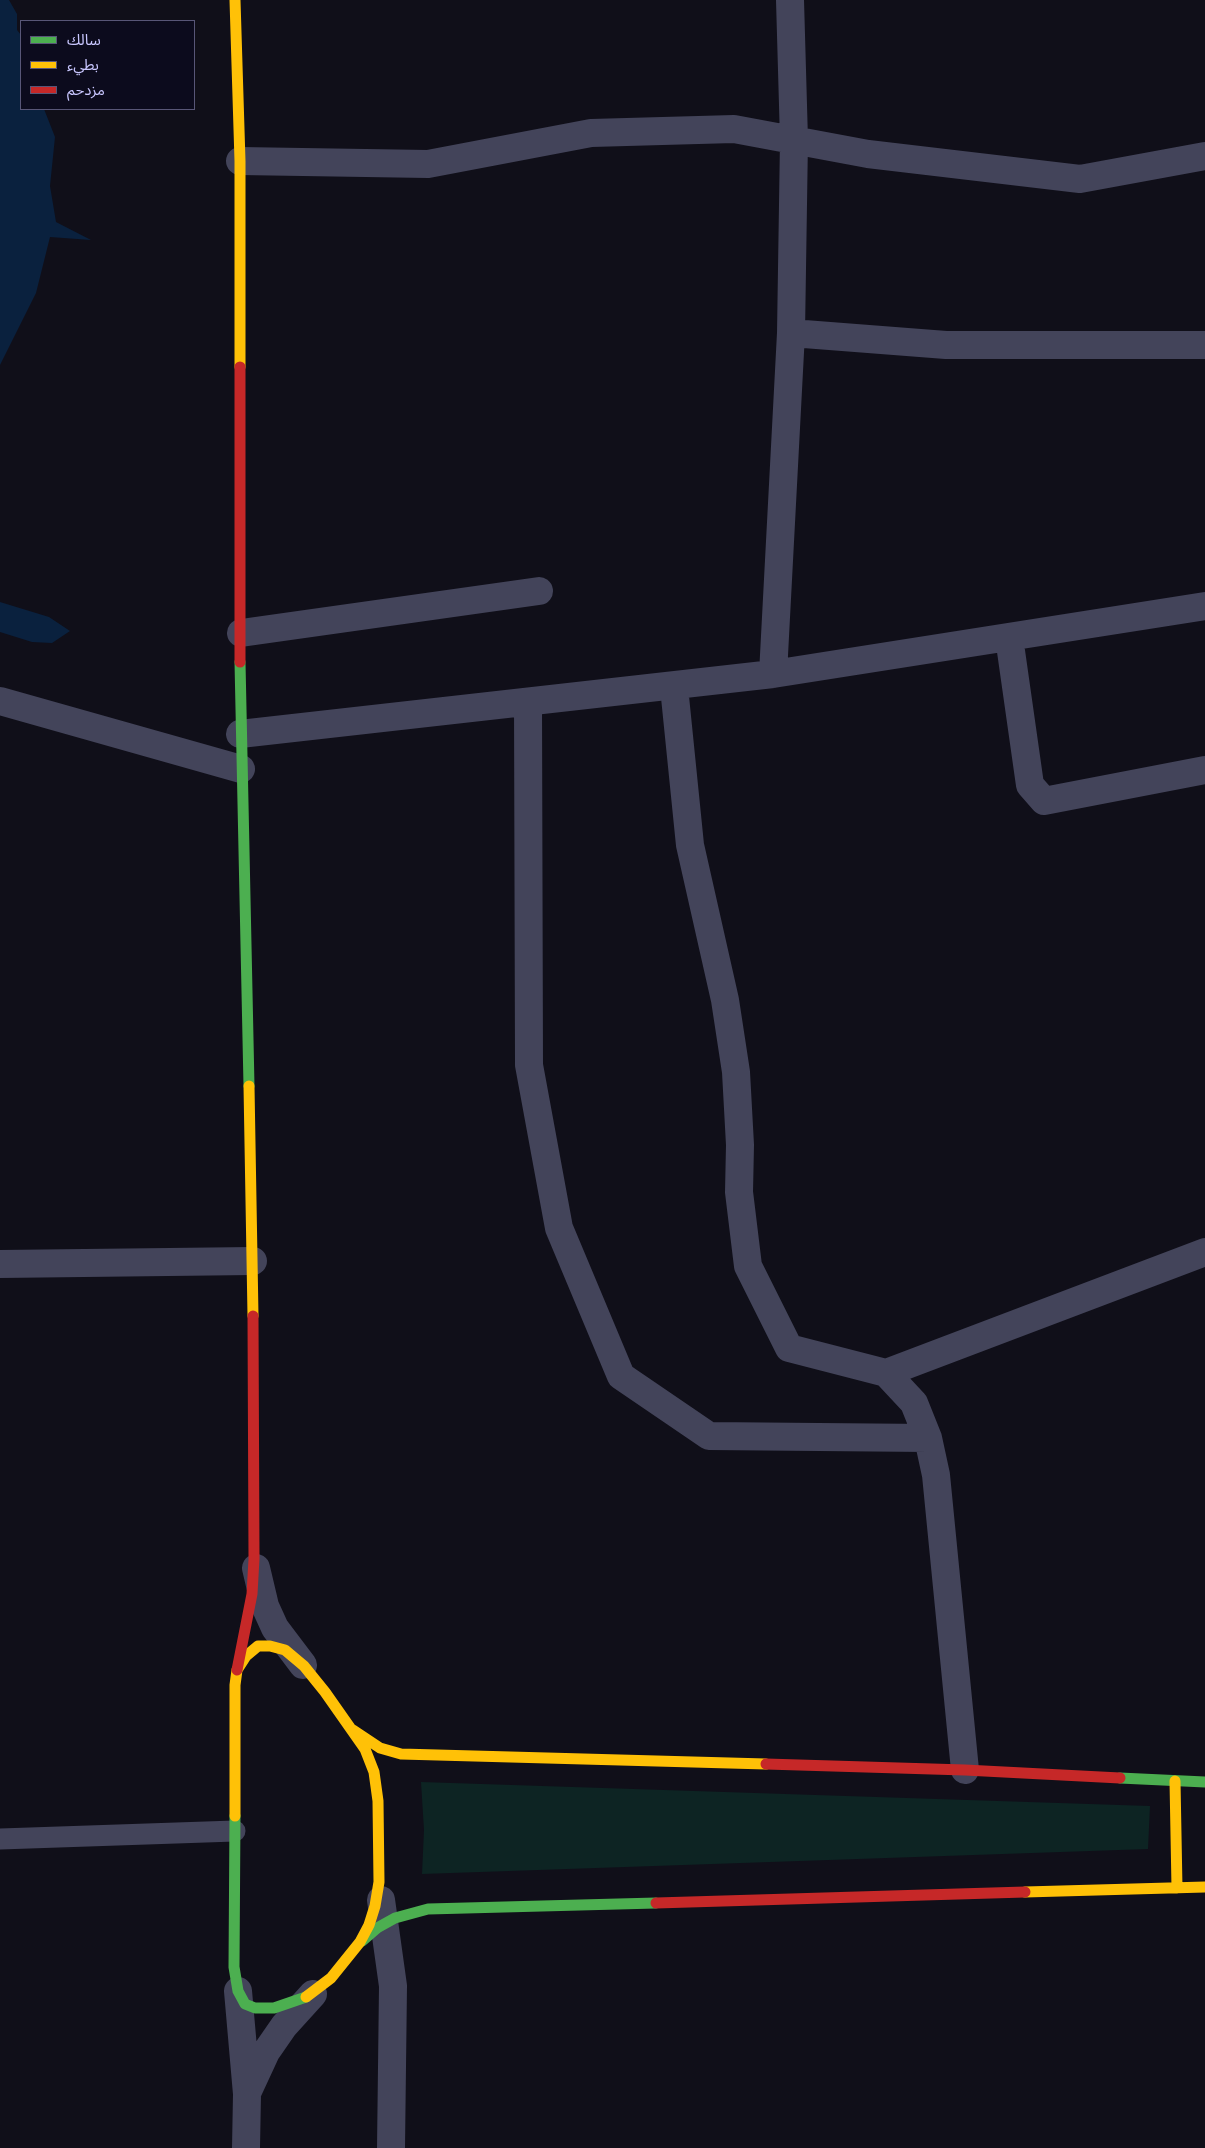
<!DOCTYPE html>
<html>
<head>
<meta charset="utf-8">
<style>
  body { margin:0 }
  #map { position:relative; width:1205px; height:2148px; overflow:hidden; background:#100f19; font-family:"Titillium Web","Noto Sans Arabic",sans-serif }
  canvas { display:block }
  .legend { position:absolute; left:20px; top:20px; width:175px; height:90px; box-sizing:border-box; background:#0c0b1d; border:1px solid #585677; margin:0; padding:6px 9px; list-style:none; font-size:15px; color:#c9c7ff }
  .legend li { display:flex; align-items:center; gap:10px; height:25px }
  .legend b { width:25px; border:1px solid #585677 }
</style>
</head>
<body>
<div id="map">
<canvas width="1205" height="2148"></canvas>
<ul class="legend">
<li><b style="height:6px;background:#4caf50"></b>سالك</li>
<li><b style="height:6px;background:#ffc107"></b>بطيء</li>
<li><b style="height:6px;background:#c62828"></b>مزدحم</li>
</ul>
</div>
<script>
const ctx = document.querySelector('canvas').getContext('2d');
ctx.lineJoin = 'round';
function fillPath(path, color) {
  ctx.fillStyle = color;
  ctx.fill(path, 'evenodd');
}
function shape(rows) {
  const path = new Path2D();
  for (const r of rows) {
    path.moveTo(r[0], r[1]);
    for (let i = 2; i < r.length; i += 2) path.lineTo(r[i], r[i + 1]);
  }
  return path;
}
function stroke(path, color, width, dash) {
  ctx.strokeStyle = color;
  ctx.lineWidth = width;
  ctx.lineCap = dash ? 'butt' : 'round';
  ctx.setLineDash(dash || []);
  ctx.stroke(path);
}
fillPath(shape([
  [421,1782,1150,1806,1148,1849,422,1874,424,1830]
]), '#0d2423');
fillPath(shape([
  [0,0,9,0,17,14,17,30,21,35,21,109,44,109,55,137,50,186,56,222,91,240,50,237,36,293,0,365],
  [0,602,49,617,70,631,52,643,32,642,0,632]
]), '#0a213e');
stroke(shape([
  [0,1839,235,1831]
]), '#43445a', 21);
stroke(shape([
  [240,161,428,164,591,133,734,129,868,154,1080,179,1205,156],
  [791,333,946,345,1205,345],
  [241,633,539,591],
  [1009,637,1030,785,1044,801,1205,770],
  [773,674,791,333,794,140,790,0],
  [674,687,690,845,725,1000,736,1072,740,1145,739,1192,748,1266,789,1348,886,1373,914,1403,928,1438,936,1475,965,1770],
  [0,701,241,769],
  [528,703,529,1065,559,1228,621,1376,709,1436,928,1438],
  [240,734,773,674,1205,606],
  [0,1264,253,1261],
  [886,1373,1205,1252],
  [256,1568,265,1606,275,1628,303,1665],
  [381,1900,393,1986,391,2148],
  [238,1991,247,2094,246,2148],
  [247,2093,266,2052,284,2026,313,1994]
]), '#43445a', 28);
stroke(shape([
  [240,662,249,1086],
  [1120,1778,1205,1782],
  [235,1816,234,1967,238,1991,245,2004,255,2008,274,2008,306,1997],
  [362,1941,377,1928,395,1918,428,1909,656,1903]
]), '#4caf50', 11);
stroke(shape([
  [235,0,240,161,240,367],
  [249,1086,253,1316],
  [258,1646,270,1646,285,1650,304,1666,325,1692,365,1749,374,1772,378,1801,379,1882,375,1906,369,1925,360,1942,331,1978,306,1997],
  [353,1730,380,1748,401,1754,766,1764],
  [1175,1781,1177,1888],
  [235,1816,235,1685,237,1670,246,1656,258,1646],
  [1025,1892,1205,1887]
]), '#ffc107', 11);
stroke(shape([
  [240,367,240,662],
  [237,1670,252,1594,254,1559,253,1316],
  [766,1764,965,1770,1120,1778],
  [656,1903,1025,1892]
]), '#c62828', 11);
</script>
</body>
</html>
